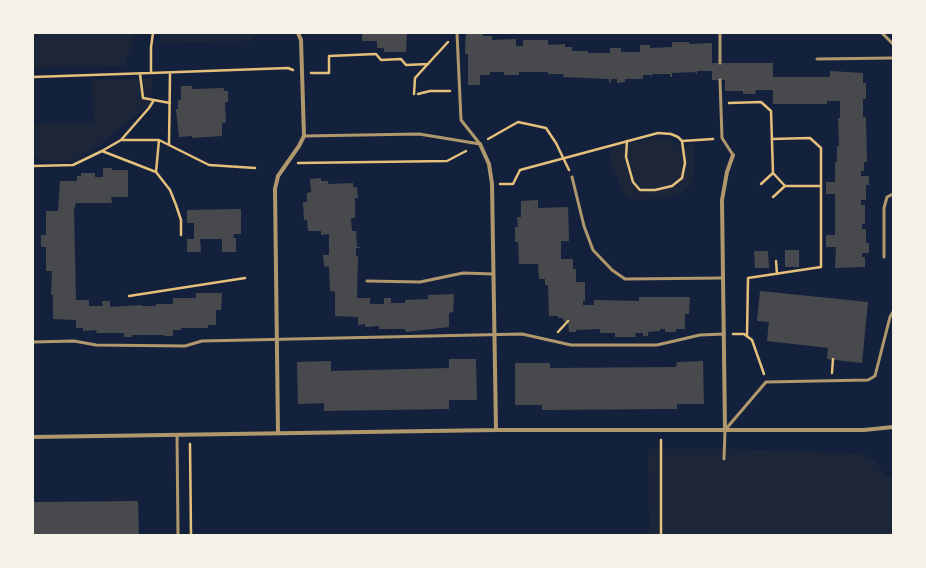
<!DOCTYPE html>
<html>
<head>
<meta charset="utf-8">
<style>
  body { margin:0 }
  #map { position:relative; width:926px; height:568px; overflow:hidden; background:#14213d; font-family:Cabin,sans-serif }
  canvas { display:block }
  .frame { position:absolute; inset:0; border:34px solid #f6f1e7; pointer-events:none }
</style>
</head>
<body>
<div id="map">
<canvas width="926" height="568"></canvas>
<div class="frame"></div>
</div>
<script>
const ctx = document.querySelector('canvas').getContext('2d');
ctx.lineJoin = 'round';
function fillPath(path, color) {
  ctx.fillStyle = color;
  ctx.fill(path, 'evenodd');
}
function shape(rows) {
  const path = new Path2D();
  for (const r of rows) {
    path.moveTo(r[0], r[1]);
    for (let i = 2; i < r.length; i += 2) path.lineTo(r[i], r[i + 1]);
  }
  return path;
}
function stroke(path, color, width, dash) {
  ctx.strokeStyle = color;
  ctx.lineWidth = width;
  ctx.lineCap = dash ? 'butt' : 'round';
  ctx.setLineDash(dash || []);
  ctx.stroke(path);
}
fillPath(shape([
  [33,33,135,33,125,66,33,68],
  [161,33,257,33,250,41,160,43],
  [152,78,151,103,93,150,73,161,41,162,33,154,33,124,93,122,92,80],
  [663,137,671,140,678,146,694,145,695,170,690,186,680,194,667,198,637,200,628,197,621,189,610,159,611,148,637,141],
  [648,449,741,449,861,454,874,460,885,475,893,477,893,535,649,535]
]), '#1d2539');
fillPath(shape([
  [362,33,407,33,406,52,384,52,384,48,377,48,377,41,362,41],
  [466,33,483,33,483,36,492,36,492,40,516,39,516,46,523,46,523,40,548,40,548,45,565,44,565,47,572,47,572,51,588,51,588,53,610,53,610,48,621,48,621,52,640,52,640,45,650,45,650,48,672,47,672,42,689,42,689,44,712,43,712,63,773,63,773,77,830,77,830,71,863,73,863,83,866,83,866,99,863,99,863,117,866,117,867,162,864,162,864,171,861,171,861,176,869,176,869,185,866,185,866,200,861,200,861,205,865,205,865,224,862,224,862,229,866,229,866,243,869,243,869,253,862,253,862,257,865,257,865,267,835,268,836,247,826,247,826,235,835,235,835,194,826,194,826,182,835,182,835,162,837,162,837,146,839,146,838,118,840,118,840,101,827,101,827,104,773,104,773,90,756,90,755,94,743,94,743,91,725,91,725,80,712,80,712,71,697,71,697,75,695,72,672,73,672,77,670,77,670,74,652,74,652,78,651,75,643,75,643,79,625,79,625,82,617,83,617,79,611,79,611,83,609,83,609,79,563,77,564,74,548,74,548,72,519,72,519,75,504,75,504,72,490,72,490,75,480,75,480,85,468,85,468,54,465,54],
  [181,86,192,86,192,89,224,88,224,91,228,91,228,102,225,102,226,122,222,123,222,136,192,138,192,136,179,137,176,109,178,109,178,100,181,100],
  [103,168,112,168,112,170,128,170,128,197,111,197,112,203,76,203,74,210,76,300,89,300,89,306,103,306,102,301,110,301,110,307,141,305,141,306,156,306,156,304,173,304,173,298,196,298,196,293,222,293,221,310,216,310,216,325,208,325,208,328,181,328,181,330,173,330,173,336,164,336,164,335,132,335,132,337,124,337,124,333,96,333,97,330,83,331,83,328,76,328,76,320,53,319,53,295,51,295,52,271,46,271,46,247,41,247,41,235,46,235,46,211,58,211,60,181,77,181,77,176,81,176,81,173,95,173,95,177,103,177],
  [321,178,321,181,328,181,328,184,353,183,353,187,357,187,358,198,355,198,355,218,351,218,352,231,356,231,357,247,360,247,360,248,356,248,356,256,358,256,357,298,370,298,370,304,384,304,384,298,391,298,391,303,405,303,405,300,428,299,428,295,454,294,453,312,449,313,449,327,406,332,405,329,379,329,379,326,365,327,365,324,358,325,358,317,335,316,335,292,330,291,329,267,324,266,323,255,329,255,329,234,321,235,321,231,308,231,307,220,304,220,303,202,307,202,307,193,311,192,310,179],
  [538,200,538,208,568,207,569,241,561,241,561,259,573,259,573,269,576,269,576,282,585,282,585,301,583,301,583,305,594,305,594,300,639,301,639,297,690,297,689,314,685,314,685,329,676,329,676,332,665,332,665,329,660,329,660,331,648,332,648,336,643,336,643,333,635,333,636,337,615,337,615,333,600,333,600,329,576,330,576,332,569,332,568,321,563,321,563,318,558,318,558,316,549,316,548,285,545,285,545,279,539,279,538,264,519,264,518,242,515,242,515,227,518,227,517,217,521,217,521,201],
  [241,209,241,234,234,234,233,238,236,238,236,252,222,252,222,239,200,239,201,252,187,252,187,239,194,239,194,223,187,223,187,210],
  [785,250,799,250,799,267,785,267],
  [754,251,768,251,769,268,755,268],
  [760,291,868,302,862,363,827,359,828,348,767,341,769,322,757,321],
  [449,359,476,359,477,400,449,400,449,409,324,411,324,403,298,404,297,362,331,361,331,371,449,368],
  [703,361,704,404,677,404,677,409,542,410,542,405,515,405,515,363,550,363,550,368,676,367,677,362],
  [138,501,139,535,33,535,33,502]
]), '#48494c');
stroke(shape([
  [153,33,151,47,151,73,288,68,293,70],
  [311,73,329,73,329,56,376,54,381,60,401,59,406,65,428,64],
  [140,74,143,98,170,103],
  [33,77,150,73],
  [414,94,415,78,448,42],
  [418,94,430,91,450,91],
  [729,103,761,102,771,111,773,173],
  [488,139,518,122,546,128,556,143,569,170],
  [121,140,159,140,209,165,255,168],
  [627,141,626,157,633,182,640,190,655,190,672,186,682,178,685,163,682,141],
  [169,145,170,74],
  [102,151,156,172,170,190,176,205,181,220,181,235],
  [298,163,447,161,466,151],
  [33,166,73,165,102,151,121,140,149,108,154,100],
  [156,172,159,140],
  [500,184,513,184,520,170,658,133,671,134,678,137,682,141,713,139],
  [761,184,773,173,785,186,773,197],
  [785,186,821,186],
  [776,261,777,274],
  [129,296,245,278],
  [558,332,568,321],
  [733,334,744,334,752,340,764,374],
  [747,336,748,278,821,267,821,148,810,138,772,139],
  [832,373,833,359],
  [661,440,661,535],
  [190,444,191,535]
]), '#e5c07b', 2.5);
stroke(shape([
  [457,33,461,120,480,144],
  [720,33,720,63],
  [882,33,893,44],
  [817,59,893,58],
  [720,80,722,138,733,155],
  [304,136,419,134,480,144],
  [572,177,584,226,593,250,612,270,625,279,723,278],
  [884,257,884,208,887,197,893,194],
  [367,281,420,282,463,273,493,274],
  [33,342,74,341,96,345,185,346,202,341,522,334,571,345,657,345,700,335,724,334],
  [177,435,178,535],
  [724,459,725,430,766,382,868,380,875,376,890,317,893,312]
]), '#b1986c', 3);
stroke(shape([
  [480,144,489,164,492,184,496,430],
  [725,430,722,200,727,172,733,155],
  [278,433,275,189,278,176,299,146,304,136,301,40,298,33],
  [33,437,496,430,864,430,893,427]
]), '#b1986c', 4);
</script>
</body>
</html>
